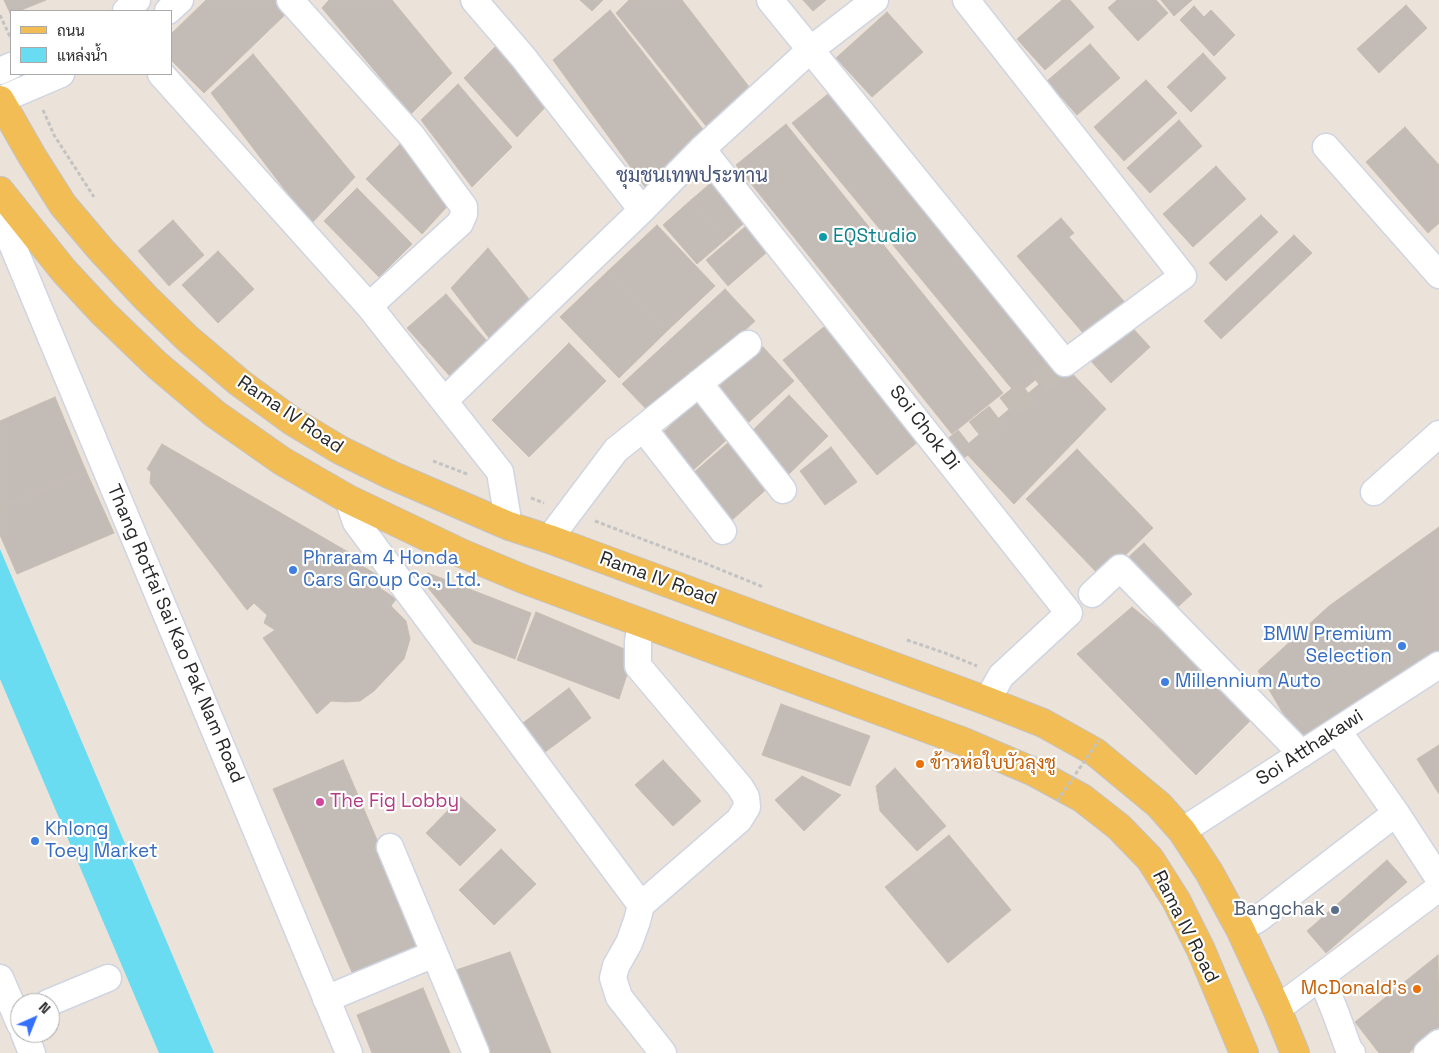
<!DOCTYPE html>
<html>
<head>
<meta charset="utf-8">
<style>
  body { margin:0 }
  #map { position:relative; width:1439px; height:1053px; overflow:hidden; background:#ebe2d9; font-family:"Space Grotesk",Sarabun,sans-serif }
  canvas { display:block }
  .legend { position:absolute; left:10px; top:10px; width:162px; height:65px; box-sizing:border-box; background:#fff; border:1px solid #a9a9a9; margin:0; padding:6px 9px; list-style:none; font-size:15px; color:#282828 }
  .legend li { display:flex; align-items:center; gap:10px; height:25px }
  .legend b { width:25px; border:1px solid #a9a9a9 }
  .north { position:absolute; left:10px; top:993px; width:50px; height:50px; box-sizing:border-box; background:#fff; border:1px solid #a9a9a9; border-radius:50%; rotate:44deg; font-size:14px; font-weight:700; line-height:20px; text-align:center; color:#282828 }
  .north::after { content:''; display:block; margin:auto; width:18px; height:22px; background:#3470fe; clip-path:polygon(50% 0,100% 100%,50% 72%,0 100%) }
</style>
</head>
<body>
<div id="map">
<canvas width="1439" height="1053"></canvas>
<ul class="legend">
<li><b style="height:6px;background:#f3bd56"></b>ถนน</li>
<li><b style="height:14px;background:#69dcf1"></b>แหล่งน้ำ</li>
</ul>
<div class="north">N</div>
</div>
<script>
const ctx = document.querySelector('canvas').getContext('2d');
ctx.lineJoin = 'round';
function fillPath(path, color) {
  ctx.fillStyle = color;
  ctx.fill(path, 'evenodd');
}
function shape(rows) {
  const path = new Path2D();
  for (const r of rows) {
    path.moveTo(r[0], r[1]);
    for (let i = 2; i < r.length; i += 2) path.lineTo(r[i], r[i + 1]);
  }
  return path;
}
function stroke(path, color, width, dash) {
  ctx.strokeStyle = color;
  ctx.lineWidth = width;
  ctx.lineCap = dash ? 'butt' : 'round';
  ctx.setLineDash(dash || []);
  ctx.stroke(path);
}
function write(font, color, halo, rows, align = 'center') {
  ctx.font = font + ' "Space Grotesk",Sarabun,sans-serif';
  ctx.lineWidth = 4.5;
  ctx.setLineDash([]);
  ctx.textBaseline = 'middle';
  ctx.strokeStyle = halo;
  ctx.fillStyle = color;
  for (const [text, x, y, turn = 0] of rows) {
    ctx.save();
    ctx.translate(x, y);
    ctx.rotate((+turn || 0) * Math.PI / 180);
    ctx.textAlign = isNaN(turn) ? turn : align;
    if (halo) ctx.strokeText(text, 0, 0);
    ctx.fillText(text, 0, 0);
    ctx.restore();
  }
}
fillPath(shape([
  [0,549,214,1053,159,1053,0,679]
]), '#69dcf1');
const building = shape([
  [4,0,46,0,19,11,11,11,11,15,4,0],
  [206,0,284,0,292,8,204,93,171,60,171,34,206,0],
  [329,0,392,0,452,73,411,114,322,8,329,0],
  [580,0,603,0,592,11,580,0],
  [629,0,682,0,753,92,710,131,616,13,629,0],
  [803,0,826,0,813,11,803,0],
  [1062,0,1070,0,1094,27,1045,70,1017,39,1062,0],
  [1117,0,1156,0,1168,13,1138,41,1108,8,1117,0],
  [1161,0,1192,0,1174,16,1161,0],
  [1406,5,1427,28,1379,73,1357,49,1406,5],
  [1194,6,1204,17,1211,10,1235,35,1214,56,1180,20,1194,6],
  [610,10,709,137,645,187,553,60,610,10],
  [887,12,923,52,872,97,836,58,887,12],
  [503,39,553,99,517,137,464,78,503,39],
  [1090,44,1120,78,1077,115,1047,81,1090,44],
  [1203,53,1226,78,1191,112,1167,87,1203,53],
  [253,54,355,177,311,224,211,93,253,54],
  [1146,80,1177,113,1124,161,1094,127,1146,80],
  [458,84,512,147,472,187,421,120,458,84],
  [833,90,1058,361,1017,395,792,123,833,90],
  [1179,120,1202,146,1150,193,1127,168,1179,120],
  [786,124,1003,393,952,434,736,165,786,124],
  [1405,127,1439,165,1439,223,1428,233,1366,162,1405,127],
  [405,139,454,199,422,234,366,179,405,139],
  [1216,166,1246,199,1193,247,1163,214,1216,166],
  [719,176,753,215,725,240,691,200,719,176],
  [357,188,412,244,379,277,324,221,357,188],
  [691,200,725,240,697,264,663,225,691,200],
  [1261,215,1278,232,1226,281,1209,263,1261,215],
  [1061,218,1074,233,1069,237,1128,306,1089,340,1017,256,1061,218],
  [173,220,204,255,169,286,138,251,173,220],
  [752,221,774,246,728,286,706,260,752,221],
  [657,225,715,286,667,331,608,271,657,225],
  [1294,235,1312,253,1221,339,1204,321,1294,235],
  [488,248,537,309,496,347,451,288,488,248],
  [218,251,254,289,218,323,182,285,218,251],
  [608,271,667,331,619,378,560,317,608,271],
  [725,289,755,321,653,416,622,384,725,289],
  [446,294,493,348,456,383,407,328,446,294],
  [830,322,924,437,877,475,783,360,830,322],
  [1129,324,1150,347,1111,383,1090,360,1129,324],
  [569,343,606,381,529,457,492,420,569,343],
  [763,347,794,381,749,422,717,388,763,347],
  [1063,364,1106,409,1014,504,962,449,1063,364],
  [789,395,828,436,789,474,750,433,789,395],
  [55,397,86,471,0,508,0,421,55,397],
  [698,400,731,436,691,472,658,437,698,400],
  [730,441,770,486,732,520,692,474,730,441],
  [162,444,355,556,352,560,386,580,380,588,396,599,391,606,406,621,410,639,404,659,374,691,360,701,346,702,331,701,317,714,263,638,275,630,264,623,267,615,254,603,247,610,150,483,151,472,147,469,162,444],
  [831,447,857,482,825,505,800,471,831,447],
  [1077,449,1153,528,1102,578,1026,499,1077,449],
  [86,471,114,533,17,574,0,535,0,508,86,471],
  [1439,527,1439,651,1301,744,1258,671,1329,606,1439,527],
  [1144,543,1192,594,1171,613,1123,562,1144,543],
  [428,573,531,613,515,659,474,643,424,583,428,573],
  [1132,607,1260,711,1196,775,1077,654,1132,607],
  [536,612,634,653,619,699,517,660,536,612],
  [569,688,591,718,541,755,519,726,569,688],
  [781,704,870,736,850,786,762,755,781,704],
  [1439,745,1439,794,1417,759,1439,745],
  [343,760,426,955,357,984,273,789,343,760],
  [663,760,701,801,673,826,635,785,663,760],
  [895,768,946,826,917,851,880,811,876,786,895,768],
  [802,776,841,795,804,831,775,800,802,776],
  [461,797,496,830,460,866,426,833,461,797],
  [949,835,1011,910,948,963,885,887,949,835],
  [501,849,536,884,494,925,459,890,501,849],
  [1387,860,1407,882,1326,953,1307,931,1387,860],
  [510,952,551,1053,490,1053,453,971,510,952],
  [1438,955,1439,1027,1409,1053,1379,1053,1355,1022,1438,955],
  [423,988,450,1053,372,1053,357,1015,423,988]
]);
fillPath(building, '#c3bcb6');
stroke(building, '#c6beb3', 1);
stroke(shape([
  [946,456,1065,363]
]), '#c4bdb6', 26, [26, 13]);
const minor = shape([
  [290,0,412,136,464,207,464,214,460,223,369,306],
  [474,0,523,57,642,210],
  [770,0,1065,363,1183,276,966,0],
  [126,11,137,0],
  [168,11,180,0],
  [0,71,11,66],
  [161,74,369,306,500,472,509,526],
  [0,100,61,74],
  [1326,147,1439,275],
  [702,149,1069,613,1001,676,987,701],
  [0,215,349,1053],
  [699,383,783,490],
  [444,401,642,210,702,149,810,50,875,0],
  [643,428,723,531],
  [1374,492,1439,434],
  [348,499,356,522,641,905],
  [549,539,616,450,748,344],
  [1092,594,1120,568,1302,754],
  [641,622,638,642,638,666,740,787,746,797,747,807,739,820,641,905,637,921,629,943,616,966,613,978,619,997,663,1053],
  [1338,731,1396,813,1439,879],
  [1182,831,1439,665],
  [390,847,476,1053],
  [1240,929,1258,919,1396,813],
  [1321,977,1336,1014,1349,1050,1352,1053],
  [0,978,20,1024],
  [326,999,434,954],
  [48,1003,108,978],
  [1277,1009,1439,888],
  [24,1033,32,1053],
  [1427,1053,1439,1043]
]);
const major = shape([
  [0,100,32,156,63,205,102,251,146,298,188,339,240,383,292,421,340,450,391,475,509,526,549,539,987,701,1043,723,1095,752,1159,805,1182,831,1209,872,1240,929,1277,1009,1295,1053],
  [0,191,64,271,103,313,157,365,215,414,282,461,348,499,461,553,523,579,964,742,1034,772,1082,798,1119,827,1150,859,1176,900,1201,950,1244,1053]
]);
stroke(minor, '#cfd5e2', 29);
stroke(major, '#c3c3c3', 30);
stroke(shape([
  [0,15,11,39],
  [43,110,54,135,94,197],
  [433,461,467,474],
  [531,498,544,503],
  [595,521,702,562,763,587],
  [907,640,945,653,977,666]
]), '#c3c3c3', 3, [4, 2.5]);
stroke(minor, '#fff', 26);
stroke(major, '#f3bd56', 28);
stroke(shape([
  [1057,801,1099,740]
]), '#c3c3c3', 3, [4, 2.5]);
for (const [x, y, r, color] of [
  [823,237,5,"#0f9aa8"],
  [293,570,5,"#3f7fe0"],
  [1402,646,5,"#3f7fe0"],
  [1165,682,5,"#3f7fe0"],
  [920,764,5,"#e8710a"],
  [320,802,5,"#d1479c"],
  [35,841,5,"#3f7fe0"],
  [1335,910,5,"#5c6f8a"],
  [1417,989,5,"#e8710a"]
]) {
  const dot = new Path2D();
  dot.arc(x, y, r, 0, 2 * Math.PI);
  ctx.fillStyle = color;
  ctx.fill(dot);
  stroke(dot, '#fff', 2);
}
write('19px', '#0d838f', '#fff', [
  ["EQStudio",833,237]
], 'left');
write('19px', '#282828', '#fff', [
  ["Rama IV Road",290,415,34],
  ["Soi Chok Di",924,428,52],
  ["Rama IV Road",658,579,20],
  ["Thang Rotfai Sai Kao Pak Nam Road",175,634,67],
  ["Soi Atthakawi",1310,748,-33],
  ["Rama IV Road",1185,927,63]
]);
write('19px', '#366cbe', '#fff', [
  ["Phraram 4 Honda",303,559],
  ["Cars Group Co., Ltd.",303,581],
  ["BMW Premium",1392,635,"right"],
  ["Selection",1392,657,"right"],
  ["Millennium Auto",1175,682],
  ["Khlong",45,830],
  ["Toey Market",45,852]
], 'left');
write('19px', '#c56008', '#fff', [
  ["ข้าวห่อใบบัวลุงชู",930,764],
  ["McDonald's",1407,989,"right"]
], 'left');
write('19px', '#b23c85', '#fff', [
  ["The Fig Lobby",330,802]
], 'left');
write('19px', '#4e5e75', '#fff', [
  ["Bangchak",1325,910]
], 'right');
write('20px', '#48567a', '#fff', [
  ["ชุมชนเทพประทาน",692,177]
]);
</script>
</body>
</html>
